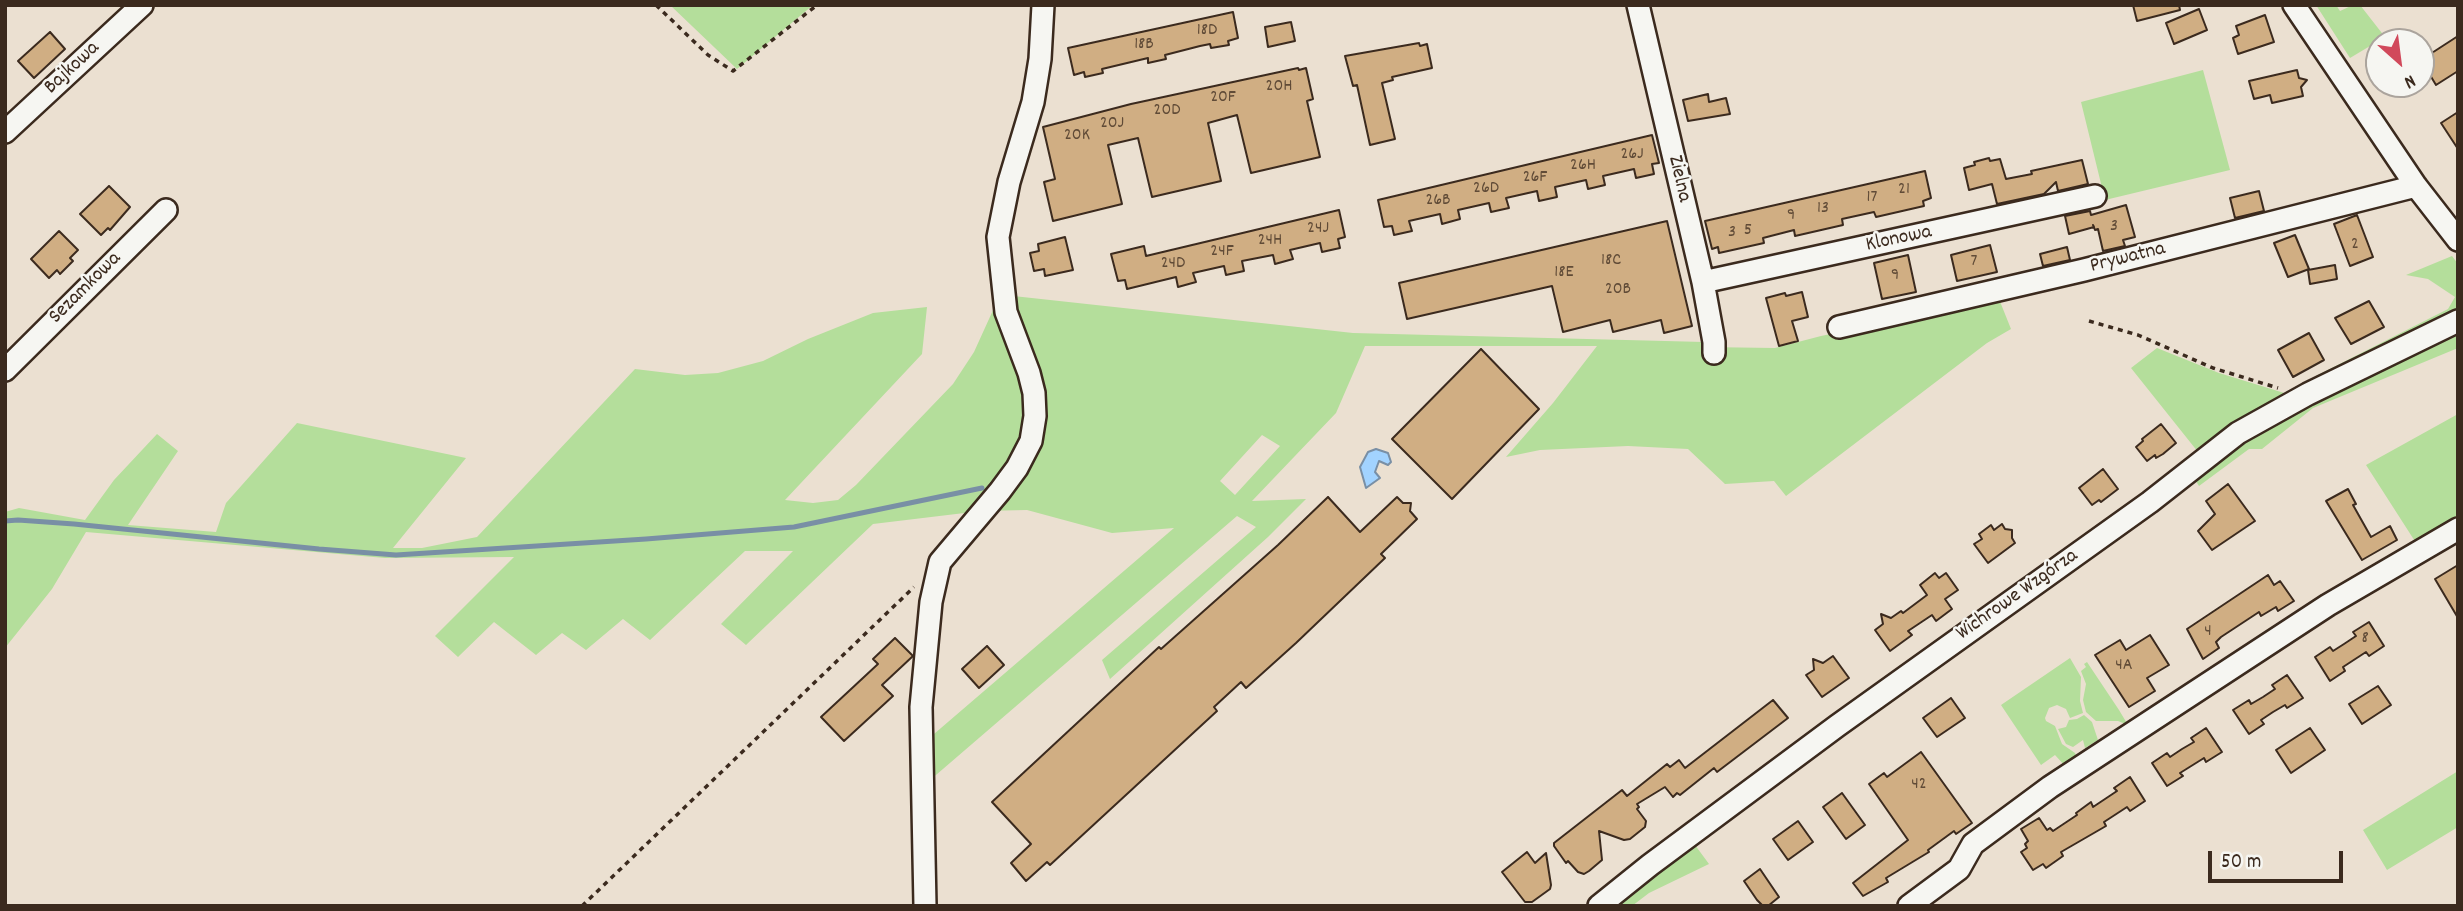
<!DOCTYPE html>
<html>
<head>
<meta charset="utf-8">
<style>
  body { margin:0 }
  #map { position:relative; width:2463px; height:911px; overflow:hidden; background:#ebe0d1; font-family:Dekko,sans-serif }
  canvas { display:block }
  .frame { position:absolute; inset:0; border:7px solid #3b2a1e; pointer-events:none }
  .north { position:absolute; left:2365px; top:28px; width:70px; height:70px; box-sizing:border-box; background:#f6f6f2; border:2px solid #aba49d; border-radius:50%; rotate:152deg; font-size:19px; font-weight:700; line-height:28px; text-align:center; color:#3b2a1e }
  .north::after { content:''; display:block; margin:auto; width:24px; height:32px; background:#d1495b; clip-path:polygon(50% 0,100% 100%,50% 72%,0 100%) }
  .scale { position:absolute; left:2208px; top:851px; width:135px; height:32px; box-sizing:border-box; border:4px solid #3b2a1e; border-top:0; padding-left:9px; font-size:21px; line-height:24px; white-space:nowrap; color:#3b2a1e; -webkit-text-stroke:5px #f6f6f2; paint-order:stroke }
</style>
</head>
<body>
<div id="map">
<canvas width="2463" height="911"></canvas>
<div class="frame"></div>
<div class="north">N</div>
<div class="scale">50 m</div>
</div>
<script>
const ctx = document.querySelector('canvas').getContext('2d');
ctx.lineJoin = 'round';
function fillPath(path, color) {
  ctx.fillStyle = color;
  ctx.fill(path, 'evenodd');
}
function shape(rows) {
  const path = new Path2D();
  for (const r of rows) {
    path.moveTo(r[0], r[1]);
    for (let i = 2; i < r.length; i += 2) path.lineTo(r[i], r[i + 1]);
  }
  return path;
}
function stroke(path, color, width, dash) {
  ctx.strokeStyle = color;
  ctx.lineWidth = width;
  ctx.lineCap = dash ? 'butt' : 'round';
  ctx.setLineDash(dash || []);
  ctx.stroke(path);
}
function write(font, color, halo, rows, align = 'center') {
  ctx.font = font + ' Dekko,sans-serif';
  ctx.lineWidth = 5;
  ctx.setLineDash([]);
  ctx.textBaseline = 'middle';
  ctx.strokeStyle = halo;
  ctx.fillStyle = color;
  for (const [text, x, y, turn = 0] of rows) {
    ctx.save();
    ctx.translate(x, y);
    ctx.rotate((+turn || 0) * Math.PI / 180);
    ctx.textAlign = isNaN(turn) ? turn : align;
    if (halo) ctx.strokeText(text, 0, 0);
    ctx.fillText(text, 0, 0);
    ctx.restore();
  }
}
fillPath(shape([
  [670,5,813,5,737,69],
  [2316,5,2336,5,2340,11,2353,5,2360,5,2385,37,2350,58],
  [2203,70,2230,170,2105,200,2081,102],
  [2452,256,2458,264,2458,317,2202,457,2131,368,2157,348,2219,373,2294,396,2316,376,2448,309,2455,297,2428,279,2406,275],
  [995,294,1353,333,1704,342,1704,347,1775,348,1821,336,1999,299,2011,329,1987,343,1786,496,1774,481,1725,484,1688,449,1628,446,1540,450,1506,457,1553,403,1597,346,1365,346,1336,413,1252,501,1306,499,1268,537,1110,679,1102,660,1256,527,1237,516,929,781,927,740,1174,528,1112,533,1027,510,981,511,873,524,746,645,721,624,793,551,745,551,650,640,623,619,586,650,562,633,536,655,494,622,458,657,435,636,514,557,385,558,86,532,52,589,5,648,5,512,19,508,85,520,114,480,157,434,178,451,128,525,216,532,226,503,297,423,466,458,393,548,422,548,477,537,635,369,685,375,718,373,763,361,808,339,873,313,927,307,922,354,785,500,813,503,838,500,856,485,953,384,974,352,994,308],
  [1262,435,1280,446,1235,495,1220,481],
  [2458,335,2458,348,2313,408,2262,449,2249,449,2199,486,2194,478,2270,423],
  [2458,414,2458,523,2418,546,2366,465],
  [2070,658,2081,677,2080,701,2083,713,2070,718,2066,709,2057,705,2049,708,2045,718,2046,721,2055,726,2062,744,2075,753,2077,758,2065,766,2055,755,2041,765,2001,705],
  [2087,662,2119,710,2128,725,2118,721,2096,721,2086,712,2083,700,2086,684,2081,671,2086,667,2084,664],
  [2084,715,2092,722,2098,740,2085,748,2083,740,2073,747,2066,744,2058,729,2066,727,2069,720,2077,719],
  [2458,771,2458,827,2387,870,2363,830],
  [1695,845,1709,864,1649,893,1632,906,1618,906]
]), '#b4de9b');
const water = shape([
  [1376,449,1388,453,1391,462,1388,465,1379,461,1375,472,1380,478,1366,488,1360,467,1368,452,1376,449]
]);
fillPath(water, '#a2d3ff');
stroke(water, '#798fa5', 2);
stroke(shape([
  [5,521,18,520,74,524,319,549,396,555,646,539,794,527,982,488]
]), '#798fa5', 5);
const building = shape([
  [2133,5,2179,5,2180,10,2137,21,2133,5],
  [2199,9,2207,30,2174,44,2166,23,2199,9],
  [1233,12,1238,38,1228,41,1229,45,1211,48,1210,44,1200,46,1165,55,1166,59,1148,63,1148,58,1102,69,1103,73,1085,77,1084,72,1074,75,1068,48,1233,12],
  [2265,15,2274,42,2238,54,2233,38,2239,35,2236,26,2265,15],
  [1291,22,1295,41,1268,47,1265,27,1291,22],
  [50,32,65,49,34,78,18,61,50,32],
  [2458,36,2458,71,2436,85,2421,60,2458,36],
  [1419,43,1420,46,1427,44,1432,68,1392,77,1393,80,1382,83,1395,139,1370,145,1357,85,1353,86,1345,56,1419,43],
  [1298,68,1299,70,1306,68,1313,99,1307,101,1320,157,1251,173,1237,115,1208,123,1221,181,1152,197,1138,138,1108,145,1122,204,1053,221,1044,182,1055,179,1043,127,1131,104,1298,68],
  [2297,70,2299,78,2307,80,2301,87,2303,96,2272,103,2270,95,2254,99,2249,81,2297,70],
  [1708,94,1709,102,1726,98,1730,114,1688,121,1683,100,1708,94],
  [2458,112,2458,149,2441,123,2458,112],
  [1652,135,1659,163,1652,164,1654,174,1636,178,1634,169,1603,176,1605,185,1588,189,1586,180,1555,187,1557,197,1539,201,1537,191,1506,198,1509,208,1491,212,1489,203,1458,210,1460,219,1442,224,1440,214,1409,221,1412,231,1394,235,1392,226,1384,227,1378,200,1652,135],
  [1989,158,1990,161,2000,159,2006,179,2032,174,2031,171,2082,160,2088,184,2058,191,2056,182,2044,194,1997,204,1992,184,1969,190,1964,168,1975,165,1974,162,1989,158],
  [1925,171,1931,198,1923,201,1924,206,1876,217,1874,212,1842,219,1843,225,1795,236,1794,230,1763,238,1764,243,1719,253,1718,247,1712,249,1705,221,1925,171],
  [109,186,130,207,110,230,108,228,101,235,80,214,109,186],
  [2259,191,2264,211,2235,218,2230,198,2259,191],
  [2126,205,2135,237,2123,240,2125,246,2103,251,2098,229,2095,230,2093,225,2094,227,2069,234,2065,216,2090,211,2091,215,2126,205],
  [1339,210,1345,237,1338,239,1340,248,1322,252,1320,243,1290,250,1293,259,1275,264,1273,255,1242,261,1244,271,1226,275,1224,266,1193,273,1196,282,1178,287,1176,277,1127,289,1125,280,1118,281,1111,254,1144,246,1146,256,1339,210],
  [2357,215,2373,257,2350,266,2334,224,2357,215],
  [1667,221,1692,326,1664,333,1661,320,1613,332,1610,320,1563,332,1552,286,1407,319,1399,283,1667,221],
  [59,231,78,250,70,258,73,261,60,274,57,270,49,278,31,259,59,231],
  [2295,235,2309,269,2288,277,2274,243,2295,235],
  [1065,237,1073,270,1045,276,1044,269,1034,271,1030,253,1039,251,1038,244,1065,237],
  [1990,245,1997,272,1957,281,1951,255,1990,245],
  [2067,247,2070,260,2043,266,2040,254,2067,247],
  [1908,255,1916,292,1882,299,1874,263,1908,255],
  [2335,265,2337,279,2310,284,2308,270,2335,265],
  [1802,292,1808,317,1792,321,1798,341,1779,346,1766,298,1785,293,1786,296,1802,292],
  [2369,301,2384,327,2351,344,2335,318,2369,301],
  [2309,333,2324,360,2293,377,2278,350,2309,333],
  [1481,349,1539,409,1452,499,1392,439,1481,349],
  [2161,424,2176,443,2163,454,2156,458,2155,455,2147,461,2136,447,2143,441,2142,439,2161,424],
  [2103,469,2118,489,2101,502,2099,500,2092,505,2079,488,2103,469],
  [2228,484,2255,521,2212,550,2198,531,2215,514,2206,501,2228,484],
  [2348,489,2356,504,2353,505,2371,537,2390,526,2397,540,2362,560,2326,501,2348,489],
  [1328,497,1360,532,1397,497,1403,503,1411,503,1410,511,1417,519,1381,554,1385,558,1296,643,1246,688,1241,682,1214,707,1217,711,1050,865,1047,862,1026,881,1011,863,1031,844,992,802,1159,647,1161,649,1278,545,1328,497],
  [2002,524,2005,529,2012,530,2012,538,2015,543,1988,563,1974,544,1982,539,1979,534,1991,525,1994,530,2002,524],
  [2458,565,2458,618,2435,579,2458,565],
  [1935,573,1939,578,1946,573,1958,590,1945,599,1952,609,1936,621,1932,615,1908,631,1912,635,1890,651,1875,630,1883,624,1881,614,1891,618,1901,611,1903,613,1927,595,1920,585,1935,573],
  [2268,575,2274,585,2280,581,2294,601,2278,611,2276,607,2261,616,2259,612,2221,637,2216,642,2219,648,2203,659,2187,629,2268,575],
  [2369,622,2384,646,2369,656,2366,652,2343,667,2345,671,2330,681,2315,657,2330,647,2333,651,2344,644,2356,636,2353,632,2369,622],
  [2150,635,2169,665,2147,678,2155,691,2129,707,2095,655,2120,640,2126,650,2150,635],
  [895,638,913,656,882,685,893,696,844,741,821,717,878,664,873,659,895,638],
  [987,646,1004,665,979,688,962,669,987,646],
  [1833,656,1849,678,1822,697,1806,675,1814,670,1813,659,1823,663,1833,656],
  [2287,675,2303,698,2287,708,2285,705,2273,712,2261,720,2264,724,2249,734,2233,710,2249,700,2251,704,2263,697,2275,689,2272,685,2287,675],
  [2378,686,2391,705,2362,724,2349,704,2378,686],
  [1951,698,1965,718,1937,737,1923,718,1951,698],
  [1773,700,1788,718,1717,772,1714,768,1680,795,1677,793,1673,797,1665,787,1637,804,1639,807,1637,809,1646,821,1645,827,1630,839,1624,840,1599,831,1602,860,1589,871,1584,874,1578,872,1568,861,1566,863,1554,846,1554,843,1622,790,1627,796,1667,764,1670,767,1679,760,1685,768,1773,700],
  [2206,728,2222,752,2206,762,2204,758,2180,773,2183,776,2167,786,2152,763,2167,753,2170,757,2182,749,2194,742,2191,738,2206,728],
  [2310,728,2325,750,2291,773,2276,750,2310,728],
  [1921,752,1972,823,1956,834,1954,831,1928,850,1929,852,1886,878,1888,882,1863,896,1853,883,1908,840,1869,784,1884,773,1887,777,1921,752],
  [2130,777,2145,801,2130,811,2127,807,2104,822,2106,826,2061,852,2063,856,2046,868,2043,864,2033,870,2021,852,2027,848,2025,844,2028,841,2021,829,2039,818,2047,830,2050,828,2053,831,2077,815,2076,813,2091,802,2093,807,2117,791,2114,788,2130,777],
  [1842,793,1865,825,1846,839,1823,807,1842,793],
  [1798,821,1813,842,1788,860,1773,839,1798,821],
  [1527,852,1535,863,1546,853,1551,885,1550,889,1532,902,1525,902,1502,872,1527,852],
  [1760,869,1779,897,1768,906,1763,906,1757,900,1744,881,1760,869]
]);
fillPath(building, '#d0ae83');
stroke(building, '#3b2a1e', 2);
const minor = shape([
  [1638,5,1703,282,1714,342,1714,353],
  [2294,5,2416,186,2458,240],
  [5,132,142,5],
  [1703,282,2095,196],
  [1839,327,2084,270,2416,186],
  [5,370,166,210],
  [925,906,921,707,931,602,940,562,1000,491,1017,468,1031,441,1035,416,1034,393,1029,373,1006,312,998,237,1009,182,1033,102,1040,59,1043,5],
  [1599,906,1650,865,1837,726,2150,502,2238,433,2308,394,2458,321],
  [1909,906,1959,869,1973,844,2050,787,2328,605,2458,529]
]);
stroke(minor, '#3b2a1e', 26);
stroke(shape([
  [656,5,708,55,733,71,817,5],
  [2089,321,2138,335,2213,368,2278,388],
  [582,906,914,587]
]), '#3b2a1e', 3.5, [5, 5]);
stroke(minor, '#f6f6f2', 21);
write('18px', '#604b37', null, [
  ["18D",1207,32],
  ["18B",1144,46],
  ["20H",1279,88],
  ["20F",1223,99],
  ["20D",1167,112],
  ["20J",1112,125],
  ["20K",1077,137],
  ["26J",1632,156],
  ["26H",1583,167],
  ["26F",1535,179],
  ["26D",1486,190],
  ["21",1904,191],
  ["17",1872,199],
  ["26B",1438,202],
  ["13",1823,210],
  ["9",1791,217],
  ["3",2114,228],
  ["24J",1318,230],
  ["5",1748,232],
  ["3",1732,234],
  ["24H",1270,242],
  ["2",2355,246],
  ["24F",1222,253],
  ["18C",1611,262],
  ["7",1974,263],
  ["24D",1173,265],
  ["18E",1564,274],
  ["9",1895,277],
  ["20B",1618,291],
  ["4",2208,633],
  ["8",2365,640],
  ["4A",2124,667],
  ["42",1919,786]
]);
write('21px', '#3b2a1e', '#f6f6f2', [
  ["Bajkowa",73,69,-43],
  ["Zielna",1678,179,77],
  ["Klonowa",1899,240,-12],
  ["Prywatna",2128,259,-14],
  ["Sezamkowa",86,289,-45],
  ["Wichrowe Wzgórza",2018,596,-35]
]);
</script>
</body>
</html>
